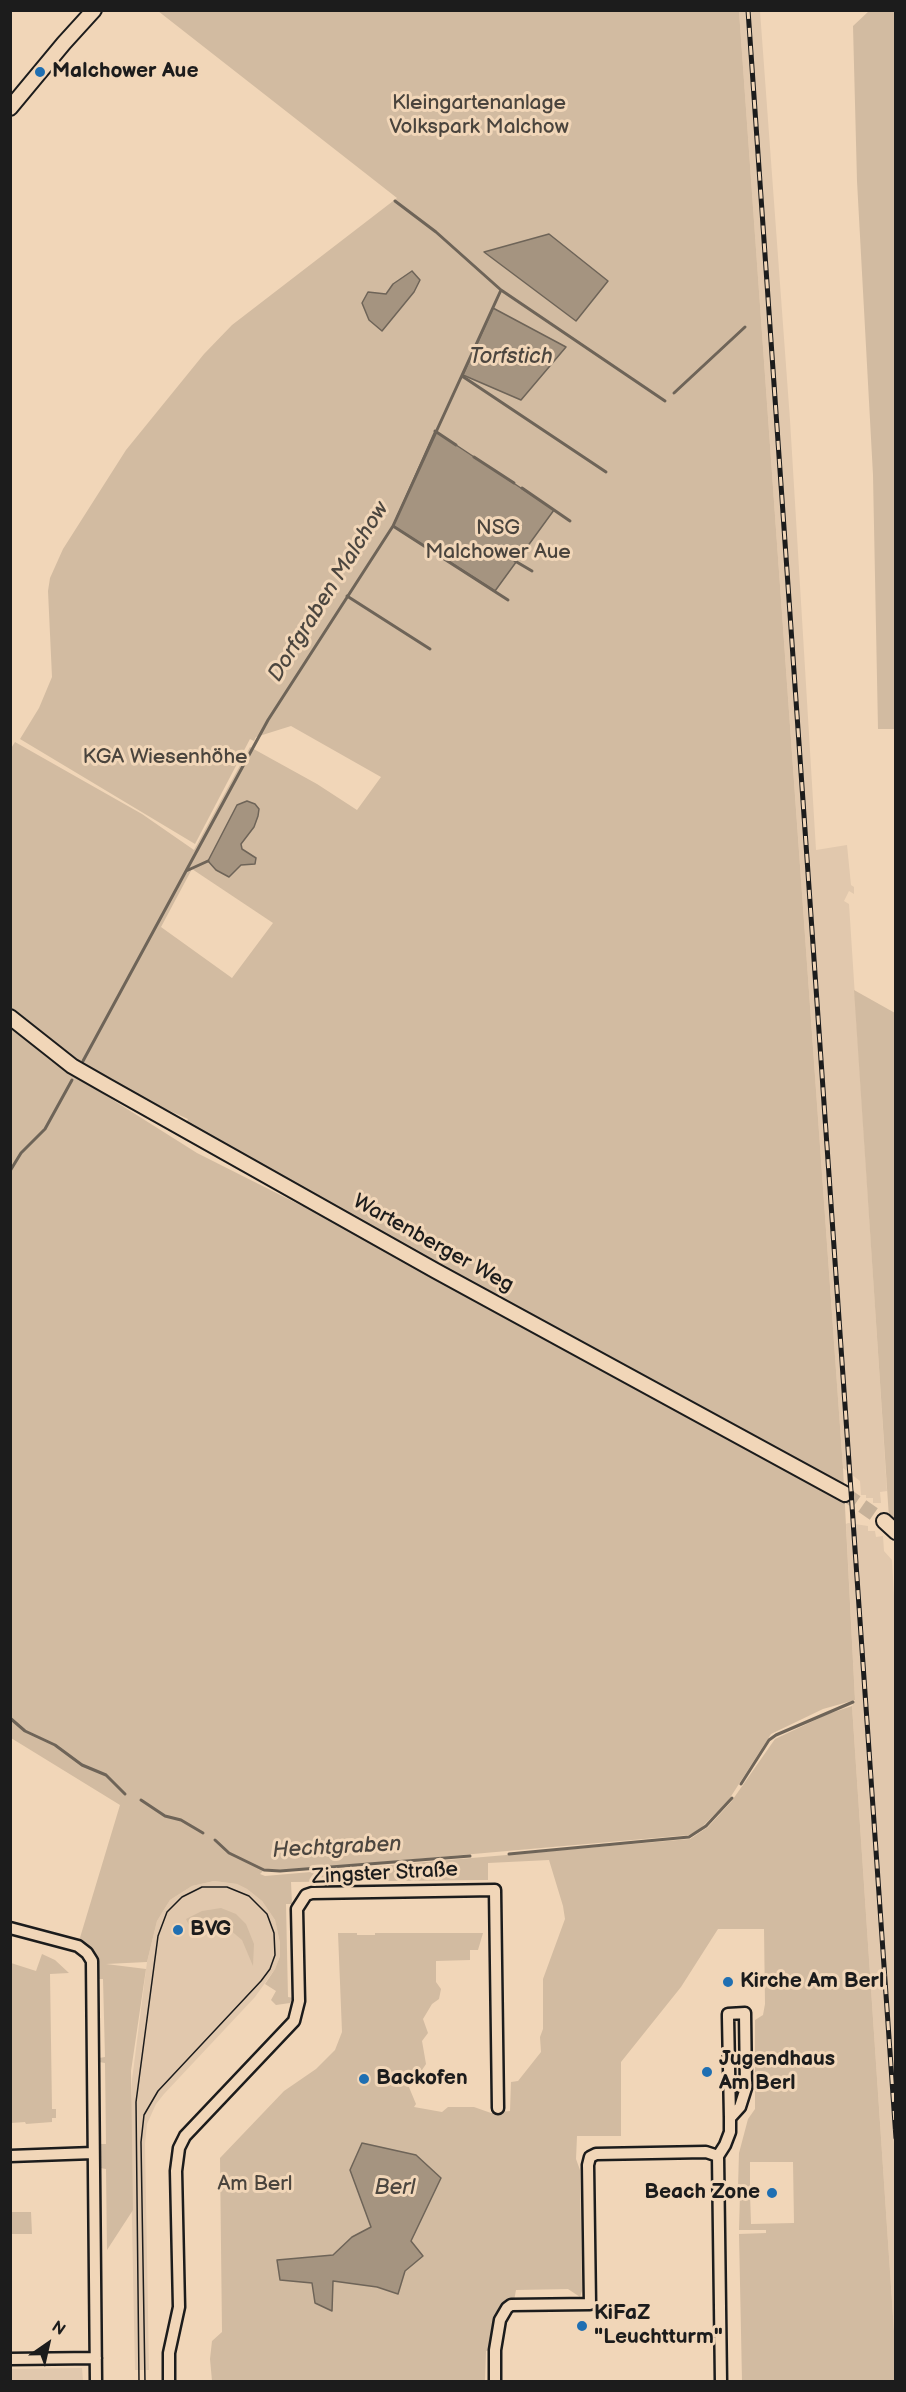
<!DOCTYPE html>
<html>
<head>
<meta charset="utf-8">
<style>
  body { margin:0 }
  #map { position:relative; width:906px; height:2392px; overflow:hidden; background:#f1d6b8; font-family:"Balsamiq Sans",sans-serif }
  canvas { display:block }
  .frame { position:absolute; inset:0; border:12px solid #1c1c1c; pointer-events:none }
  .north { position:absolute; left:18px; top:2314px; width:60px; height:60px; -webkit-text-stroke:4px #f1d6b8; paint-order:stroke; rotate:34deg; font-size:16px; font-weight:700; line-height:24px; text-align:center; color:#1c1c1c }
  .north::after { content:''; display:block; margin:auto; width:21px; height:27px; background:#1c1c1c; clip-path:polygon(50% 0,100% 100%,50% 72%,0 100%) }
</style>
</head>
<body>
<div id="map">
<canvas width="906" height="2392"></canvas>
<div class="frame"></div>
<div class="north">N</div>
</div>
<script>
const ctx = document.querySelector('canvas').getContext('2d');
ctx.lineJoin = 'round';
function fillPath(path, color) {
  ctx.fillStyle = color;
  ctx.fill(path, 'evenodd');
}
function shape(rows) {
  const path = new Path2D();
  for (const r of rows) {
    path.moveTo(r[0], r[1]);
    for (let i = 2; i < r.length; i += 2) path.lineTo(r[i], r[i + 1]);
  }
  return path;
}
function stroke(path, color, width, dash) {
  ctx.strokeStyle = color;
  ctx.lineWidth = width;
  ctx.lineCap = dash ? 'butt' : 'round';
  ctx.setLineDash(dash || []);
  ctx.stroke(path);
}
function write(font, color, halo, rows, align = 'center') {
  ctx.font = font + ' "Balsamiq Sans",sans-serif';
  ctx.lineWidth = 6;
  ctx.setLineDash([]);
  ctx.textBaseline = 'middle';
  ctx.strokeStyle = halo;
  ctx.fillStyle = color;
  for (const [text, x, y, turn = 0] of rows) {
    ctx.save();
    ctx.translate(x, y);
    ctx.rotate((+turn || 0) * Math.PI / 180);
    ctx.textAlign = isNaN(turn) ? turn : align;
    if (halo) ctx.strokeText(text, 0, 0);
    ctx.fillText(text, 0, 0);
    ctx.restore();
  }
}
fillPath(shape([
  [739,11,760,11,790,420,816,850,847,845,851,885,854,887,854,894,849,891,844,901,849,904,887,1491,880,1492,881,1503,873,1503,873,1498,866,1498,866,1495,861,1495,860,1481,843,1468],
  [848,1523,868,1526,868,1531,875,1531,876,1537,883,1536,884,1551,892,1560,895,1614,895,2346,852,1706,855,1700,846,1524],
  [214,1881,237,1884,247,1889,262,1901,275,1920,280,1943,280,1956,275,1969,255,1997,164,2094,156,2104,147,2124,145,2144,149,2370,135,2370,130,2126,132,2080,147,1962,157,1921,170,1900,192,1886],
  [82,2368,83,2381,11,2381,11,2369]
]), '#e1c8ad');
fillPath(shape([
  [158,11,739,11,843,1468,855,1700,823,1709,771,1734,728,1801,699,1830,689,1835,280,1871,264,1870,260,1874,265,1876,690,1839,708,1827,731,1802,775,1739,828,1714,852,1706,895,2346,895,2381,742,2381,739,2234,766,2233,766,2230,739,2230,740,2194,750,2194,751,2224,794,2223,793,2162,750,2162,750,2189,738,2187,739,2153,748,2119,755,2109,755,2020,763,2015,765,2004,764,1929,718,1929,681,1987,621,2062,621,2136,577,2136,576,2159,580,2170,582,2291,580,2297,568,2289,516,2290,514,2301,492,2350,486,2351,485,2381,212,2381,210,2359,212,2341,222,2332,220,2158,284,2091,316,2069,335,2050,342,2032,338,1933,357,1933,357,1935,375,1935,375,1933,483,1933,478,1950,470,1950,470,1960,436,1961,436,1982,441,1989,439,1999,432,2004,423,2019,428,2033,422,2041,426,2064,422,2070,408,2073,406,2080,416,2104,414,2107,442,2112,448,2107,474,2107,491,2113,510,2111,511,2082,518,2081,541,2052,540,2037,543,2029,543,1979,565,1919,563,1906,549,1860,488,1863,488,1880,291,1882,292,1904,286,1904,288,1997,294,1998,290,2003,276,2005,271,2000,276,1991,265,1984,275,1969,280,1956,280,1943,275,1920,262,1901,247,1889,237,1884,214,1881,192,1886,170,1900,157,1921,147,1962,106,1964,146,1969,131,2071,133,2210,107,2250,106,2169,100,2168,100,2144,106,2144,105,2063,99,2062,99,2058,105,2057,103,1979,98,1979,96,1964,98,1964,94,1952,79,1941,120,1805,11,1738,10,1027,51,1061,197,1153,328,1219,336,1207,185,1124,188,1119,152,1103,77,1062,11,1007,10,750,15,742,142,814,194,850,250,747,317,784,357,810,381,777,291,726,256,737,254,741,250,739,195,844,20,739,39,708,52,677,48,591,50,578,63,549,126,450,204,354,232,325,397,198],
  [192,869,273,923,232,978,161,927],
  [869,11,896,11,895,729,878,729,873,475,857,181,853,26],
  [854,990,895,1013,895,1522,889,1518],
  [221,1908,236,1914,246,1924,254,1944,253,1966,242,1940,229,1929,208,1925,191,1929,186,1919,202,1911],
  [42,1954,55,1960,69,1973,50,1974,52,2109,56,2109,56,2118,52,2118,52,2122,26,2124,25,2122,11,2123,11,1963,36,1971],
  [11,2212,31,2212,32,2234,11,2234]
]), '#d2bba1');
const water = shape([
  [549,234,608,281,576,321,484,252,549,234],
  [412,271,420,280,414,292,382,331,369,320,362,303,368,292,386,294,393,284,412,271],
  [493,308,566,347,521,400,463,375,493,308],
  [435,431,554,510,495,591,393,526,435,431],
  [247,801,255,804,259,809,258,816,254,827,241,844,242,849,256,858,255,864,241,865,229,877,216,870,208,861,237,805,247,801],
  [362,2143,416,2155,441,2178,411,2241,423,2256,405,2271,398,2294,377,2287,333,2281,332,2311,315,2303,312,2283,280,2280,277,2260,333,2255,352,2237,371,2227,350,2170,362,2143]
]);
fillPath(water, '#a59480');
stroke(water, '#6e6458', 1.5);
stroke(shape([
  [395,201,436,232,501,290,665,401],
  [462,376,606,472],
  [674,393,745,327],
  [435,431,456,445],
  [474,457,514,483],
  [522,488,570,521],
  [393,526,508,600],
  [515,561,532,571],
  [347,596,430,649],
  [186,871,268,720,393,526,501,290],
  [83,1061,186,871,208,861],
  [10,1171,21,1153,45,1129,72,1080],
  [836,1496,844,1502],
  [10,1718,25,1731,55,1745,82,1765,106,1775,125,1794],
  [741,1784,769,1740,776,1735,853,1702],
  [141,1800,165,1816,181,1820,203,1833],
  [215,1840,229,1853,264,1870,280,1871,470,1856],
  [509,1854,689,1837,706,1826,732,1798]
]), '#6e6458', 3);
stroke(shape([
  [845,1494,884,1521]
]), '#c6b199', 14, [14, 7]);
const minor = shape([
  [10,1928,78,1946,87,1953,92,1961,96,2382],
  [10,2156,93,2153],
  [10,2359,96,2358],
  [169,2382,169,2353,179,2307,176,2171,179,2148,185,2136,294,2021,299,2001,297,1909,306,1895,312,1893,495,1890,498,2108],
  [495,2382,495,2350,500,2320,507,2308,511,2305,590,2304,588,2165,590,2157,596,2154,706,2152,718,2156],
  [721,2382,718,2156,725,2145,730,2132,730,2118,728,2017,728,2014,745,2013,746,2088,740,2107,730,2118]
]);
const major = shape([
  [10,108,64,43,94,10],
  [10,1017,72,1066,107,1086,436,1271,845,1494],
  [884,1521,896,1532]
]);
stroke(minor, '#1c1c1c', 15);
stroke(major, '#1c1c1c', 18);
stroke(minor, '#f1d6b8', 10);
stroke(major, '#f1d6b8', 14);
stroke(shape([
  [139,2382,136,2102,158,1936,167,1912,182,1897,202,1887,227,1887,249,1896,267,1914,274,1933,275,1955,270,1969,261,1981,158,2091,144,2115,141,2142,145,2382]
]), '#1c1c1c', 1.5);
const rail = shape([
  [748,10,896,2138]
]);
stroke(rail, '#1c1c1c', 5);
stroke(rail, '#f1d6b8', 3, [9]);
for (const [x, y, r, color] of [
  [40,72,6,"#1f6fb2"],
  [178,1930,6,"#1f6fb2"],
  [728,1982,6,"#1f6fb2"],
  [707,2072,6,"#1f6fb2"],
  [364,2079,6,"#1f6fb2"],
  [772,2193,6,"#1f6fb2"],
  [582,2326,6,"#1f6fb2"]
]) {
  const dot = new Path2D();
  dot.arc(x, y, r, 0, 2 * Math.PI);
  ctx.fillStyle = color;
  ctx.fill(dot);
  stroke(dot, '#f1d6b8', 2);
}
write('bold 21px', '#1c1c1c', '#f1d6b8', [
  ["Malchower Aue",52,72],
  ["BVG",190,1930],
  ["Kirche Am Berl",740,1982],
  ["Jugendhaus",719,2060],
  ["Am Berl",719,2084],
  ["Backofen",376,2079],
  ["Beach Zone",760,2193,"right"],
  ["KiFaZ",594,2314],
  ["\"Leuchtturm\"",594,2338]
], 'left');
write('21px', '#4a443d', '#f1d6b8', [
  ["Kleingartenanlage",479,104],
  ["Volkspark Malchow",479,128],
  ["NSG",498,529],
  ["Malchower Aue",498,553],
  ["KGA Wiesenhöhe",165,758],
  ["Am Berl",255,2185]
]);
write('21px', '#1c1c1c', '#f1d6b8', [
  ["Wartenberger Weg",433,1244,29],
  ["Zingster Straße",385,1874,-3]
]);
write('italic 22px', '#4c463f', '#f1d6b8', [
  ["Torfstich",511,357],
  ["Dorfgraben Malchow",329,592,-58],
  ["Hechtgraben",337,1848,-3],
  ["Berl",395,2188]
]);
</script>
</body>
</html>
